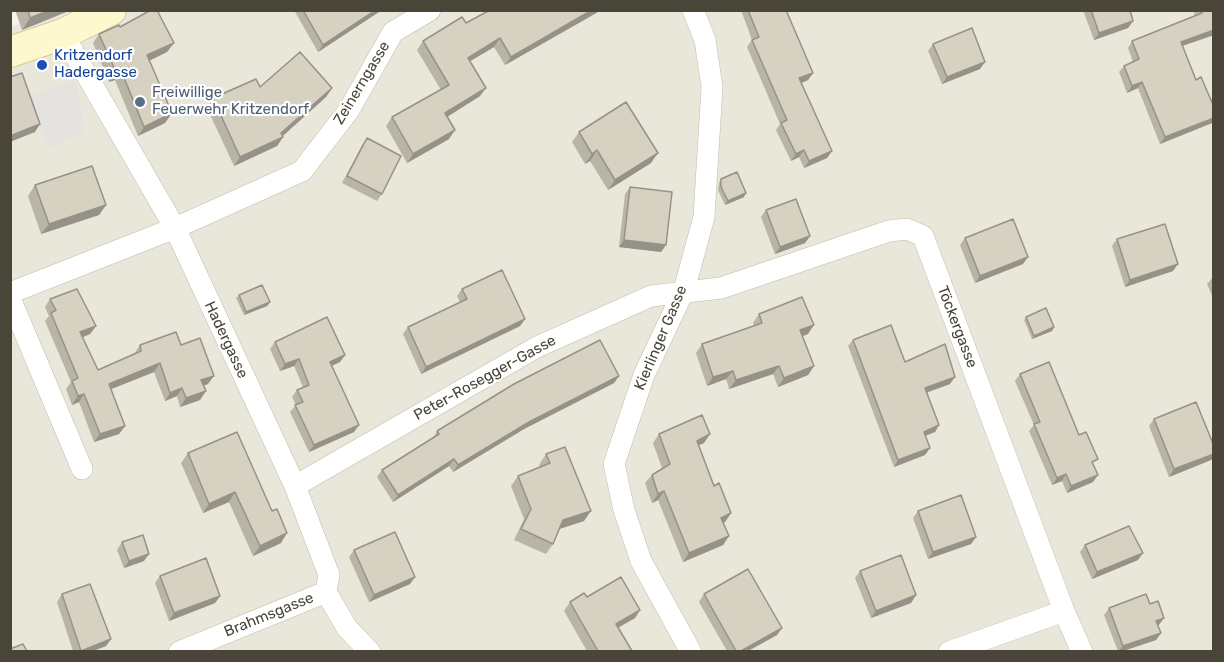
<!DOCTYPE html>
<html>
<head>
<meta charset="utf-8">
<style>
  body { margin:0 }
  #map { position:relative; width:1224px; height:662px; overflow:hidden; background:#f5f3ec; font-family:Rubik,sans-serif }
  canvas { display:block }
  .frame { position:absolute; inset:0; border:12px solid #494539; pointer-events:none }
</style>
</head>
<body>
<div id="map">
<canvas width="1224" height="662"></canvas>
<div class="frame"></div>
</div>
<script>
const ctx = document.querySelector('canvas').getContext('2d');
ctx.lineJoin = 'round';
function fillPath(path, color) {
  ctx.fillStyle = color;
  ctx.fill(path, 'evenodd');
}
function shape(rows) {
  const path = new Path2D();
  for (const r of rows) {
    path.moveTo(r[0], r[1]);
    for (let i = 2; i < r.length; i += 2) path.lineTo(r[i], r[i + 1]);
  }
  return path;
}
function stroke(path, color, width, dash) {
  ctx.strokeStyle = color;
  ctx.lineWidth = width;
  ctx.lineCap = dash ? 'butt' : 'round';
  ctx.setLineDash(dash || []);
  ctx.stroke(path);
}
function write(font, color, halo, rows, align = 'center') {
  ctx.font = font + ' Rubik,sans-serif';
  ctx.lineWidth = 4.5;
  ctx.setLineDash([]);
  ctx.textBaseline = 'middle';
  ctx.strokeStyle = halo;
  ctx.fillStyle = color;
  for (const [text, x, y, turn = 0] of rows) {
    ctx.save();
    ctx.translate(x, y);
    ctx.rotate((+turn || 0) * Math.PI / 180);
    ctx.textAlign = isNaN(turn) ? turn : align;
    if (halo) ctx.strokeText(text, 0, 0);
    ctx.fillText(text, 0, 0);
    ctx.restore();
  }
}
fillPath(shape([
  [51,10,1213,11,1213,651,11,652,11,27]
]), '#e9e6da');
fillPath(shape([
  [76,79,85,132,49,148,27,98]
]), '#e4e3df');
const minor = shape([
  [63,34,175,228,295,486,329,575,326,592,347,628,370,652],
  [10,293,175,228,302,171,349,110,393,32,430,10],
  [10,298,82,469],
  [295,486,537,347,651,296,721,288,889,231,907,229,923,236,1064,611,1082,652],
  [179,652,326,592],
  [691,652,641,561,624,510,614,464,644,375,684,290,704,217,712,87,705,40,693,10],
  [949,652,1064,611]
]);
const secondary = shape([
  [10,52,63,34,111,10]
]);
stroke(minor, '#c0bdae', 22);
stroke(secondary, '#d3cc9d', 32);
stroke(minor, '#fff', 21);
stroke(secondary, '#fdf8ce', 30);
fillPath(shape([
  [15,10,71,10,22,30],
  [294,10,382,10,318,52],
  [490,10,599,10,598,12,505,65,494,47,470,61,480,96,447,117,449,139,407,163,386,126,392,117,441,90,417,50,423,41,466,23],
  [741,10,786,10,813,73,808,80,801,83,832,151,827,158,804,168,799,157,791,161,776,130,780,124,747,47,752,40],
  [1083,10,1130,10,1133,21,1128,28,1094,40],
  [1196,10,1214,10,1214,35,1182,46,1212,123,1160,144,1138,88,1127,93,1119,72,1124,66,1133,62,1128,48,1132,41,1195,16,1194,13],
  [120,27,167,52,149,61,172,113,165,123,138,136,115,80,109,82,93,43,99,34],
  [933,44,980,69,942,84,928,51],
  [260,87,332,88,326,97,283,136,283,137,277,146,234,166,207,108,213,98],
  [579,132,651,163,608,190,590,161,585,164,572,142],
  [367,138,382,194,377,201,342,183,362,145],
  [721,179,744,197,725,205,718,190,719,183],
  [35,185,106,205,99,215,41,234,28,196],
  [630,187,666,245,661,252,619,247,625,194],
  [766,210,810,236,805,243,775,254,761,217],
  [965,238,1023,264,975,283,960,245],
  [1117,239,1173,271,1125,287,1112,246],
  [1214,276,1214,300,1207,284],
  [462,289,525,319,520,326,421,374,403,334,408,327,460,302,457,296],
  [239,295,270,302,267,306,244,315,236,298],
  [50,299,96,326,90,334,82,337,98,370,134,354,140,345,181,345,208,384,203,386,200,400,180,407,177,396,165,401,154,372,111,389,125,426,119,434,94,442,79,402,72,405,66,389,71,382,45,321,49,316,45,307],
  [759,314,808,334,803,336,814,366,808,375,778,387,773,374,729,389,726,379,707,386,696,353,702,344,754,326,753,323],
  [1026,317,1054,327,1052,331,1032,339,1024,320],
  [853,340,905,362,950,384,927,392,939,425,935,432,925,436,930,448,925,455,894,467,848,346],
  [275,342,345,355,340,362,332,365,354,432,309,452,290,412,296,405,292,397,297,390,303,387,294,366,280,371,270,349],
  [1020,374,1079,435,1093,466,1093,482,1067,493,1062,481,1052,485,1029,431,1034,425,1015,381],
  [619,376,614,383,524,429,453,472,449,466,393,502,377,477,382,470,433,439,437,431],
  [1154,419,1214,446,1214,457,1211,460,1169,477,1149,426],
  [237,432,281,543,253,556,229,502,203,513,181,463,188,453],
  [659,434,704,443,698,445,714,486,731,513,725,522,723,523,729,536,723,545,683,562,658,500,652,503,645,483,652,475,662,468,653,443],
  [546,454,584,521,559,529,553,544,546,554,514,540,524,519,511,486,518,476,540,467,539,465],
  [918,511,976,537,971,544,928,559,913,518],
  [122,542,144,561,124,568,117,550],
  [1085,545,1138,560,1092,579,1080,552],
  [354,550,410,584,369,602,349,557],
  [860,571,916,595,911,603,871,618,855,578],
  [160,576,220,596,215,603,169,621,155,583],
  [62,594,111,639,106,646,93,651,73,651,57,602],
  [704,594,777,635,748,651,727,651,699,602],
  [587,597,640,610,635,618,618,628,632,651,587,651,564,611,570,602],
  [1150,604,1159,625,1158,625,1161,633,1156,640,1123,651,1118,651,1104,615,1109,608]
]), '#b8b4a6');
fillPath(shape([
  [50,10,71,10,22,30,30,18],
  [376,10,382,10,318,52,323,45],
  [592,10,599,10,598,12,505,65,511,57],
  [1133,21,1128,28,1094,40,1099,33],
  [1214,30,1214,35,1176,48,1181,42],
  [500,38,494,47,462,66,468,58],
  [174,43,167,52,140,65,147,55],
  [985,62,980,69,942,84,947,77],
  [121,70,115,80,109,82,116,72],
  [813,73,808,80,794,86,799,78],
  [1142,82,1138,88,1127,93,1132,86],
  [332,88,326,97,278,140,283,137,277,146,234,166,240,157,281,133],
  [486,88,480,96,439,122,445,113],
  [172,113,165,123,138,136,144,127],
  [1214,118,1212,123,1160,144,1165,137],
  [40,124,35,132,10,142,10,136],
  [455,130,449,139,407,163,413,154],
  [597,150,590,161,585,164,592,154],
  [804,150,799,157,791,161,796,154],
  [832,151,827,158,804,168,809,161],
  [658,153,651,163,608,190,615,180],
  [746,193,744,197,725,205,728,201],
  [106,205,99,215,41,234,49,224],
  [810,236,805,243,775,254,780,247],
  [624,240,666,245,661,252,619,247],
  [1028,257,1023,264,975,283,980,276],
  [1178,264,1173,271,1125,287,1130,280],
  [270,302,267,306,244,315,246,312],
  [525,319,520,326,421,374,426,367],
  [814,325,808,334,794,339,800,330],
  [96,326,90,334,74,341,80,332],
  [1054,327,1052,331,1032,339,1034,336],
  [345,355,340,362,325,369,330,362],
  [299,359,294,366,280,371,285,364],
  [160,363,154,372,104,392,109,384],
  [779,366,773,374,729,389,736,380],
  [814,366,808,375,778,387,784,378],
  [733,371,726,379,707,386,713,377],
  [214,376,208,384,196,388,201,380],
  [619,376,614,383,524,429,453,472,458,465,529,422],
  [955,377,950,384,920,395,925,388],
  [182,388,177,396,165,401,170,393],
  [206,391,200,400,180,407,186,398],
  [84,394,79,402,72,405,78,396],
  [359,425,354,432,309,452,314,445],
  [939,425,935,432,919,438,924,432],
  [125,426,119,434,94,442,100,434],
  [710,434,704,443,690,449,697,441],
  [930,448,925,455,894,467,898,460],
  [1214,454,1214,457,1211,460,1169,477,1174,469],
  [454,459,449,466,393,502,398,495],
  [1066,474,1062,481,1052,485,1057,478],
  [1098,475,1093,482,1067,493,1071,486],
  [664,491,658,500,652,503,658,494],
  [235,492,229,502,203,513,209,504],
  [591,511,584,521,556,530,563,520],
  [731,513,725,522,715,526,721,518],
  [287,533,281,543,253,556,260,546],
  [729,536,723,545,683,562,689,553],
  [976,537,971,544,928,559,933,552],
  [1143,553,1138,560,1092,579,1097,572],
  [149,554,144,561,124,568,129,561],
  [415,577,410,584,369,602,374,595],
  [916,595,911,603,871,618,876,611],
  [220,596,215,603,169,621,174,613],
  [640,610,635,618,610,632,616,624],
  [1164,618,1159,625,1151,628,1156,621],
  [782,628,777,635,748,651,741,651],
  [1161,633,1156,640,1123,651,1119,651,1123,646],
  [111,639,106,646,93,651,80,651]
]), '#969287');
const building = shape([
  [28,10,50,10,30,18,28,10],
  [151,10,157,10,174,43,147,55,172,113,144,127,121,70,116,72,99,34,119,25,120,27,151,10],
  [303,10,376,10,323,45,303,10],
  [490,10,592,10,511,57,500,38,468,58,486,88,445,113,455,130,413,154,392,117,449,85,423,41,462,17,466,23,490,10],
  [748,10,786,10,813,73,799,78,832,151,809,161,804,150,796,154,781,123,787,120,752,40,759,37,748,10],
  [1091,10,1130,10,1133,21,1099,33,1091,10],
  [1200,10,1214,10,1214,30,1181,42,1196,80,1201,77,1214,107,1214,118,1165,137,1142,82,1132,86,1124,66,1139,59,1132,41,1202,13,1200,10],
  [972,28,985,62,947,77,933,44,972,28],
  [300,52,332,88,281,133,283,137,240,157,213,98,256,79,260,87,300,52],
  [22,73,40,124,10,136,10,77,22,73],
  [626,102,658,153,615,180,597,150,592,154,579,132,626,102],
  [367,138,401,156,382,194,347,176,367,138],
  [92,166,106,205,49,224,35,185,92,166],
  [737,172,746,193,728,201,721,187,721,179,737,172],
  [630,187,672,192,666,245,624,240,630,187],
  [796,199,810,236,780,247,766,210,796,199],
  [1013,219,1028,257,980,276,965,238,1013,219],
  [1165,224,1178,264,1130,280,1117,239,1165,224],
  [502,270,525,319,426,367,408,327,467,299,462,289,502,270],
  [262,285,270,302,246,312,239,295,262,285],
  [77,289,96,326,80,332,98,370,141,351,140,345,176,332,181,345,200,338,214,376,201,380,206,391,186,398,182,388,170,393,160,363,109,384,125,426,100,434,84,394,78,396,72,381,78,378,51,313,56,310,50,299,77,289],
  [802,297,814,325,800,330,814,366,784,378,779,366,736,380,733,371,713,377,702,344,762,323,759,314,802,297],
  [1046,308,1054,327,1034,336,1026,317,1046,308],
  [327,317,345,355,330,362,359,425,314,445,295,405,303,402,297,390,309,385,299,359,285,364,275,342,327,317],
  [891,325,905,362,945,344,955,377,925,388,939,425,924,432,930,448,898,460,853,340,891,325],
  [600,340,619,376,529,422,458,465,454,459,398,495,382,470,439,434,437,431,514,384,600,340],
  [1049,362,1079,435,1086,432,1098,459,1092,462,1098,475,1071,486,1066,474,1057,478,1034,424,1040,422,1020,374,1049,362],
  [1196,402,1214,446,1214,454,1174,469,1154,419,1196,402],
  [702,415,710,434,697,441,714,486,719,483,731,513,721,518,729,536,689,553,664,491,658,494,652,475,670,464,659,434,702,415],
  [237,432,272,511,277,509,287,533,260,546,235,492,209,504,188,453,237,432],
  [565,447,591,511,563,520,553,544,521,529,531,509,518,476,550,463,546,454,565,447],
  [961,495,976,537,933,552,918,511,961,495],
  [1129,526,1143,553,1097,572,1085,545,1129,526],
  [395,532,415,577,374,595,354,550,395,532],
  [143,535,149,554,129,561,122,542,143,535],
  [901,555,916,595,876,611,860,571,901,555],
  [206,558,220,596,174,613,160,576,206,558],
  [748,569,782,628,741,651,736,651,704,594,748,569],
  [621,577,640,610,616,624,632,651,598,651,570,602,584,593,587,597,621,577],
  [90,584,111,639,81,651,62,594,90,584],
  [1146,594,1150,604,1158,601,1164,618,1156,621,1161,633,1123,646,1109,608,1146,594],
  [23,644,27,651,10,651,10,649,23,644]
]);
fillPath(building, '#d6d1c1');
stroke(building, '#969287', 1.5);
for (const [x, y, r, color] of [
  [42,65,6,"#1a4fb4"],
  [140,102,6,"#5c6f8a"]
]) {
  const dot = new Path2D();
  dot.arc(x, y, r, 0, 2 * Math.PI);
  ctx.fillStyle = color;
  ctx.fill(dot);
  stroke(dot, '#fff', 2);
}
write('15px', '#164399', '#fff', [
  ["Kritzendorf",54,56],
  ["Hadergasse",54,73]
], 'left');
write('15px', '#494539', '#fff', [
  ["Zeinerngasse",362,83,-59],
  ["Töckergasse",957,327,69],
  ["Kierlinger Gasse",661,338,-67],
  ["Hadergasse",226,340,65],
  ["Peter-Rosegger-Gasse",485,378,-29],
  ["Brahmsgasse",269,615,-22]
]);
write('15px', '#4e5e75', '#fff', [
  ["Freiwillige",152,93],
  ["Feuerwehr Kritzendorf",152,110]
], 'left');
</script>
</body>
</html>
